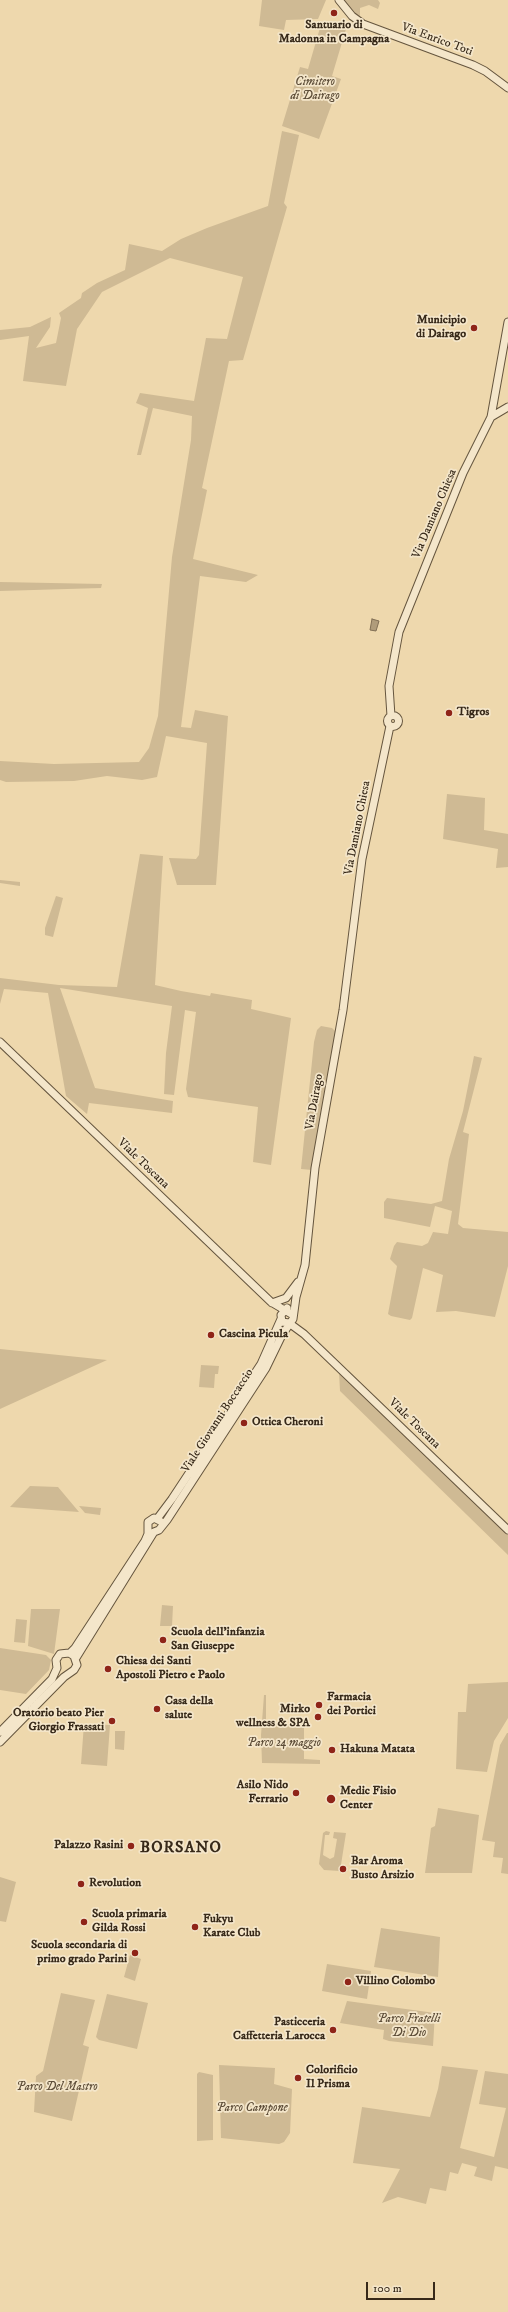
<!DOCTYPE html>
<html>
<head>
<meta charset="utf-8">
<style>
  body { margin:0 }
  #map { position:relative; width:508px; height:2312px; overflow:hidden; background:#eed8ad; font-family:"IM FELL DW Pica",serif }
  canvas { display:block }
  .scale { position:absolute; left:366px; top:2282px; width:69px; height:18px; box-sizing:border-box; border:2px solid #372919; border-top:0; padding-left:5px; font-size:12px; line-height:14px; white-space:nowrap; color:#372919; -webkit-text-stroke:3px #f4e6ca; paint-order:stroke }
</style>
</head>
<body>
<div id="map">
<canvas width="508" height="2312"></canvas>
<div class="scale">100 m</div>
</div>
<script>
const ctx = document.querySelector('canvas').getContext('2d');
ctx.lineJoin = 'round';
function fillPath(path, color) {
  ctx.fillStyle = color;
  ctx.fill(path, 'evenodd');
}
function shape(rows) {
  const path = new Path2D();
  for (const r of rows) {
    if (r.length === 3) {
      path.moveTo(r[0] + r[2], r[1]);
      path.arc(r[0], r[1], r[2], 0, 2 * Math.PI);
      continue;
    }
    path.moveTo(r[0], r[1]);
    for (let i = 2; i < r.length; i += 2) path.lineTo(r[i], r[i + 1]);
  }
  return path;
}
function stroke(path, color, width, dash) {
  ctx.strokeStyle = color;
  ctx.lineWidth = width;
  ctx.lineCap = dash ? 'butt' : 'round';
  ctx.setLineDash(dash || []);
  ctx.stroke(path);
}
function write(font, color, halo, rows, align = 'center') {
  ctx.font = font + ' "IM FELL DW Pica",serif';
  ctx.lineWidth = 3.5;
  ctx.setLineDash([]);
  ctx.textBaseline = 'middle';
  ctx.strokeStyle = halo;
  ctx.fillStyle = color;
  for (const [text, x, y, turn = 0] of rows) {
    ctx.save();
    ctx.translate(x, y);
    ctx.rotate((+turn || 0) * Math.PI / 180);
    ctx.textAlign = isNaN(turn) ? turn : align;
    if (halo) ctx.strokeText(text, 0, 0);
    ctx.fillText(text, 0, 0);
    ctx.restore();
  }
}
fillPath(shape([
  [262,0,326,0,318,19,286,20,284,30,259,26],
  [342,0,378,0,380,3,378,9,369,5,360,8,360,18,352,13],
  [322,21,346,29,332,76,341,79,319,139,282,126,300,67,308,69],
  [282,131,299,135,284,203,287,207,243,360,229,361,202,488,207,490,193,559,258,575,246,582,200,576,181,727,191,728,195,710,228,716,216,885,177,885,169,858,196,859,199,855,207,743,166,736,157,777,142,780,107,776,74,781,6,782,0,780,0,761,54,764,139,762,149,748,158,716,172,557,191,440,192,416,153,408,141,455,137,455,148,408,136,403,140,393,194,401,206,338,227,339,243,277,170,258,102,292,77,329,66,386,23,381,29,336,0,340,0,330,30,327,51,317,50,327,36,348,56,343,61,318,59,313,81,298,82,293,97,283,125,270,129,244,162,251,181,239,207,228,268,206],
  [0,582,102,584,101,588,0,591],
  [447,794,485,798,484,830,508,834,508,867,496,868,498,849,443,839],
  [140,854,163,856,155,985,181,991,210,996,211,993,252,1000,251,1009,291,1018,271,1165,253,1162,258,1107,188,1097,186,1089,196,1012,185,1010,174,1095,164,1094,166,1053,172,1006,60,988,95,1088,173,1101,172,1113,89,1103,87,1114,66,1096,48,993,4,989,0,1004,0,978,59,985,117,987],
  [0,880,20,882,20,886,0,883],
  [56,896,63,898,53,937,45,935,45,928],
  [321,1026,332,1028,336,1032,312,1170,301,1169,314,1042,317,1030],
  [474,1056,482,1058,463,1132,469,1134,458,1224,463,1228,508,1232,508,1266,495,1317,456,1311,436,1312,443,1275,423,1268,412,1318,410,1320,391,1316,388,1314,397,1266,390,1259,394,1246,397,1242,422,1246,428,1243,433,1232,448,1234,452,1211,435,1206,430,1227,384,1218,384,1202,387,1198,431,1204,442,1201,449,1159,463,1111],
  [0,1349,49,1354,107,1360,0,1409],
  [201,1365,219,1366,218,1374,215,1374,214,1388,199,1387],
  [339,1372,508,1535,508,1555,340,1391],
  [30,1486,58,1487,79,1512,10,1507],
  [79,1506,101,1508,100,1515,85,1513],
  [162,1605,173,1606,172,1626,160,1626],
  [31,1609,60,1609,54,1654,28,1646],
  [16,1619,27,1620,25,1643,14,1642],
  [0,1648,46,1655,51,1660,49,1670,26,1694,0,1690],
  [508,1682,508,1718,494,1741,487,1772,456,1769,458,1712,466,1712,468,1684],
  [264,1695,266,1695,266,1722,304,1726,304,1759,320,1760,320,1764,262,1763,261,1735],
  [84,1724,110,1725,107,1766,81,1764],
  [115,1731,125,1731,124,1750,115,1749],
  [507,1733,508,1733,508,1874,501,1873,503,1858,493,1857,495,1842,482,1840,500,1745],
  [438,1808,479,1815,472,1873,425,1873,431,1828,435,1826],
  [326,1831,330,1832,329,1835,325,1835,323,1855,330,1859,334,1857,337,1839,333,1838,334,1832,346,1833,340,1871,324,1870,319,1864,323,1833],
  [0,1877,16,1882,6,1922,0,1921],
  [381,1928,440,1937,438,1977,374,1967],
  [130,1955,141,1959,135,1981,124,1977],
  [327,1964,371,1971,367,1999,322,1991],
  [61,1993,95,2000,83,2045,89,2047,72,2121,34,2112,36,2076,43,2071],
  [107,1994,148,2003,137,2049,99,2040,96,2037],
  [347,2001,435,2013,433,2046,389,2041,383,2039,384,2030,340,2023],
  [219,2065,275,2068,274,2084,292,2089,290,2133,284,2142,279,2144,221,2138],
  [442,2066,478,2070,460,2148,494,2157,506,2108,479,2104,485,2071,508,2074,508,2169,495,2166,492,2181,474,2176,477,2167,462,2163,458,2174,450,2172,446,2191,430,2188,426,2204,398,2197,382,2203,400,2169,353,2163,362,2107,430,2117,438,2089],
  [199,2072,213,2075,213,2140,197,2141,197,2074]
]), '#cfba94');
const water = shape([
  [372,619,379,621,376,631,370,630,372,619]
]);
fillPath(water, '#b09c7b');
stroke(water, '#806e54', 1);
const tertiary = shape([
  [339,0,352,16,363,24,473,65,485,71,508,88],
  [491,417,508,407],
  [393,721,5.5],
  [391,716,389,686,399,632,463,473,491,417,508,322],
  [0,1042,271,1302,293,1315],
  [272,1303,286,1298,298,1282],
  [287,1308,281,1315,282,1322,289,1323,304,1334,508,1530],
  [157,1519,172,1499,261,1364,281,1319],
  [70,1653,75,1648,145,1541,148,1534,148,1522,154,1518,160,1521],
  [76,1658,154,1532,159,1530,167,1520,266,1368,282,1335,293,1319,296,1297,305,1265,315,1168,343,1010,362,859,390,726],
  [0,1732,52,1679,57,1668,56,1660,60,1654,69,1653,74,1656,77,1665,74,1670,64,1677,0,1742]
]);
stroke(tertiary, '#65553e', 9);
stroke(tertiary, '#f4e6ca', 7);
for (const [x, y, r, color] of [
  [334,13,4,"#8f2418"],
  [474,328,4,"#8f2418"],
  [449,713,4,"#8f2418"],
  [211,1335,4,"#8f2418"],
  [244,1423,4,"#8f2418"],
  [163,1640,4,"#8f2418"],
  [108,1669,4,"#8f2418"],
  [319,1705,4,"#8f2418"],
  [157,1709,4,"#8f2418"],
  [318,1717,4,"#8f2418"],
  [112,1721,4,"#8f2418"],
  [332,1750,4,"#8f2418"],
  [296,1793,4,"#8f2418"],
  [331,1799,5,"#8f2418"],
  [131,1846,4,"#8f2418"],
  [343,1869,4,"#8f2418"],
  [81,1884,4,"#8f2418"],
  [84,1922,4,"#8f2418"],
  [195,1927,4,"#8f2418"],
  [135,1953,4,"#8f2418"],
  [348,1982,4,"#8f2418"],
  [333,2030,4,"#8f2418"],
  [298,2078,4,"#8f2418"]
]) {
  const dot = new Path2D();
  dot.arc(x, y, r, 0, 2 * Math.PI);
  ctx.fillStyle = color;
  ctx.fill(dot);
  stroke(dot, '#f4e6ca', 1.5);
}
write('bold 12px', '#372919', '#f4e6ca', [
  ["Santuario di",334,26,"center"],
  ["Madonna in Campagna",334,40,"center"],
  ["Municipio",466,321,"right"],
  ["di Dairago",466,335,"right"],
  ["Tigros",457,713],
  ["Cascina Picula",219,1335],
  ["Ottica Cheroni",252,1423],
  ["Scuola dell'infanzia",171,1633],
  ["San Giuseppe",171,1647],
  ["Chiesa dei Santi",116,1662],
  ["Apostoli Pietro e Paolo",116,1676],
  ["Farmacia",327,1698],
  ["dei Portici",327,1712],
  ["Casa della",165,1702],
  ["salute",165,1716],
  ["Mirko",310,1710,"right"],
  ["wellness & SPA",310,1724,"right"],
  ["Oratorio beato Pier",104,1714,"right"],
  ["Giorgio Frassati",104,1728,"right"],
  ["Hakuna Matata",340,1750],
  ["Asilo Nido",288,1786,"right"],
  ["Ferrario",288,1800,"right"],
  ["Medic Fisio",340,1792],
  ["Center",340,1806],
  ["Palazzo Rasini",123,1846,"right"],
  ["Bar Aroma",351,1862],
  ["Busto Arsizio",351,1876],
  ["Revolution",89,1884],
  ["Scuola primaria",92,1915],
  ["Gilda Rossi",92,1929],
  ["Fukyu",203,1920],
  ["Karate Club",203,1934],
  ["Scuola secondaria di",127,1946,"right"],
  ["primo grado Parini",127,1960,"right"],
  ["Villino Colombo",356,1982],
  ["Pasticceria",325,2023,"right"],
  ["Caffetteria Larocca",325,2037,"right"],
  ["Colorificio",306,2071],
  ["Il Prisma",306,2085]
], 'left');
write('12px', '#372919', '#f4e6ca', [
  ["Via Enrico Toti",437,40,20],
  ["Via Damiano Chiesa",435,514,-67],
  ["Via Damiano Chiesa",358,828,-79],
  ["Via Dairago",315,1102,-80],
  ["Viale Toscana",143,1164,44],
  ["Viale Giovanni Boccaccio",218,1421,-57],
  ["Viale Toscana",414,1424,44]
]);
write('italic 12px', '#5d4d38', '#f4e6ca', [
  ["Cimitero",315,83],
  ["di Dairago",315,97],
  ["Parco 24 maggio",284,1744],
  ["Parco Fratelli",409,2020],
  ["Di Dio",409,2034],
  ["Parco Del Mastro",57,2088],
  ["Parco Campone",252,2109]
]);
ctx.letterSpacing = '1px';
write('bold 16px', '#372919', '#f4e6ca', [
  ["BORSANO",181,1849]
]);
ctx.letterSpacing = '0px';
</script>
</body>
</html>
